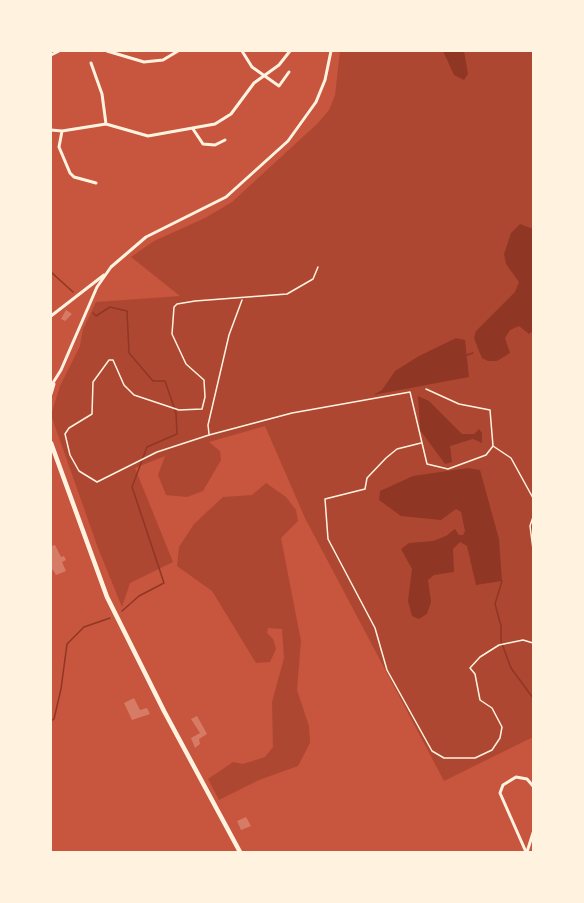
<!DOCTYPE html>
<html>
<head>
<meta charset="utf-8">
<style>
  body { margin:0 }
  #map { position:relative; width:584px; height:903px; overflow:hidden; background:#c8553d; font-family:"Libre Baskerville",serif }
  canvas { display:block }
  .frame { position:absolute; inset:0; border:52px solid #fff3e0; pointer-events:none }
</style>
</head>
<body>
<div id="map">
<canvas width="584" height="903"></canvas>
<div class="frame"></div>
</div>
<script>
const ctx = document.querySelector('canvas').getContext('2d');
ctx.lineJoin = 'round';
function fillPath(path, color) {
  ctx.fillStyle = color;
  ctx.fill(path, 'evenodd');
}
function shape(rows) {
  const path = new Path2D();
  for (const r of rows) {
    path.moveTo(r[0], r[1]);
    for (let i = 2; i < r.length; i += 2) path.lineTo(r[i], r[i + 1]);
  }
  return path;
}
function stroke(path, color, width, dash) {
  ctx.strokeStyle = color;
  ctx.lineWidth = width;
  ctx.lineCap = dash ? 'butt' : 'round';
  ctx.setLineDash(dash || []);
  ctx.stroke(path);
}
fillPath(shape([
  [340,51,533,51,533,737,444,781,305,518,265,426,209,442,220,451,221,460,203,491,187,497,166,495,158,475,165,456,135,468,173,562,130,583,122,607,98,548,51,415,60,386,80,346,83,329,96,302,180,296,131,257,154,241,205,218,232,202,318,123,329,110,335,95],
  [266,483,286,497,296,510,298,521,281,538,301,641,297,690,309,726,310,743,298,766,259,780,219,800,208,779,233,762,243,764,265,757,273,747,272,702,284,658,282,629,268,628,267,633,273,639,276,649,270,662,256,663,212,591,177,566,179,547,194,524,223,497,252,495]
]), '#ae4732');
fillPath(shape([
  [443,51,464,51,468,74,464,80,454,75],
  [520,224,533,229,533,331,529,334,519,326,510,330,505,338,510,353,497,361,488,361,482,358,479,351,474,338,476,331,515,292,519,282,506,264,504,254,511,233],
  [456,338,465,340,469,377,373,395,382,390,395,371,419,356],
  [418,396,429,401,462,434,474,434,479,429,482,433,482,443,473,439,450,446,452,462,445,464,420,430],
  [468,468,480,470,499,539,502,581,476,585,467,546,460,542,453,549,454,572,434,575,428,580,431,602,427,614,419,619,412,616,408,601,412,569,401,549,409,543,433,541,446,536,455,529,459,535,463,535,465,531,461,512,456,509,441,520,401,516,379,500,380,491,413,476]
]), '#8f3625');
stroke(shape([
  [51,272,73,292],
  [93,313,96,316,110,307,127,311,129,353,153,381,165,381,176,413,177,434,147,447,132,487,164,583,139,596,122,611],
  [467,355,473,353],
  [502,581,495,604,501,626,501,641,511,668,533,698],
  [51,721,54,719,61,689,67,644,84,627,110,618]
]), '#8f3625', 1.5);
fillPath(shape([
  [66,310,72,314,65,321,61,319],
  [55,545,61,557,64,556,66,560,62,562,66,571,56,575,53,570,51,571,51,546],
  [134,698,140,710,147,708,150,714,132,720,124,703],
  [197,716,207,734,199,739,200,744,195,748,191,738,200,733,191,719],
  [246,817,251,826,241,830,237,821]
]), '#d67c66');
stroke(shape([
  [318,267,313,279,287,294,195,301,177,304,174,307,172,334,186,364,204,380,205,397,202,409,179,410,134,395,124,385,113,360,109,360,93,382,92,414,69,428,65,434,70,455,79,471,97,482,157,452,209,435,292,413,410,392,427,464,448,469,486,455,493,446],
  [426,389,459,404,490,410,493,446],
  [209,434,208,425,229,335,242,300],
  [421,443,397,449,386,458,367,478,365,489,325,499,328,539,375,628,387,670,432,751,444,758,475,758,492,750,500,738,502,727,492,708,480,700,475,674,470,668,480,657,499,645,523,640,533,643],
  [493,446,511,458,533,498],
  [533,517,530,526,533,549]
]), '#fff3e0', 1.5);
stroke(shape([
  [107,51,144,62,163,60,178,51],
  [242,51,252,67,279,86,289,72],
  [51,55,59,51],
  [91,63,102,94,106,124],
  [193,129,203,144,215,145,225,140],
  [51,130,62,131,106,124,148,136,215,124,231,114,254,83,279,65,290,51],
  [62,131,59,147,70,173,74,177,96,183],
  [51,316,104,275],
  [526,852,500,793,503,785,516,777,527,779,533,786],
  [527,852,533,833]
]), '#fff3e0', 3);
stroke(shape([
  [51,386,61,370,97,287,111,267,146,237,226,197,288,141,316,102,325,80,331,51],
  [51,394,54,384]
]), '#fff3e0', 3);
stroke(shape([
  [51,443,107,597,164,711,240,852]
]), '#fff3e0', 4.5);
</script>
</body>
</html>
